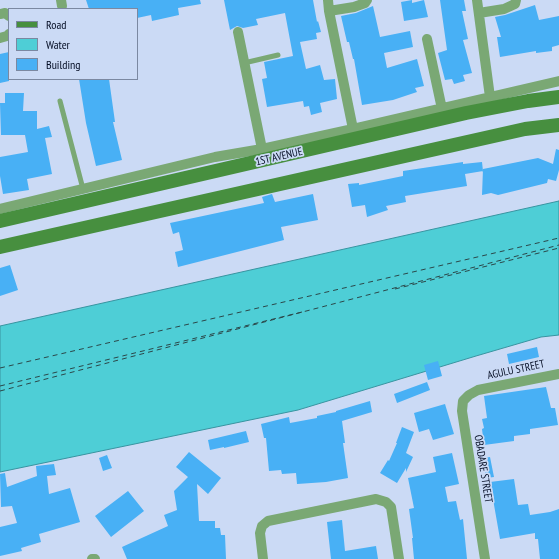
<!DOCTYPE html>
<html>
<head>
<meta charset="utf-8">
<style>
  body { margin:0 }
  #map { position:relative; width:559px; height:559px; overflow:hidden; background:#cbdaf5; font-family:"PT Sans Narrow",sans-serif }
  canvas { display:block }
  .legend { position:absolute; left:8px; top:8px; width:130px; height:72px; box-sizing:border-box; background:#cbdaf5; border:1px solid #7b88a1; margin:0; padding:5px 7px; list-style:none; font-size:12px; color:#030c23 }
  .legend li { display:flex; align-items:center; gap:8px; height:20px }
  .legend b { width:20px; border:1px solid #7b88a1 }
</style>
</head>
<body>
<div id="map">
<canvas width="559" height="559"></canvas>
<ul class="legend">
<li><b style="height:5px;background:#478f3f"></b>Road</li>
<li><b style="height:11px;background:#4eced6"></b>Water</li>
<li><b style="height:11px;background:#48b0f5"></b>Building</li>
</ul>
</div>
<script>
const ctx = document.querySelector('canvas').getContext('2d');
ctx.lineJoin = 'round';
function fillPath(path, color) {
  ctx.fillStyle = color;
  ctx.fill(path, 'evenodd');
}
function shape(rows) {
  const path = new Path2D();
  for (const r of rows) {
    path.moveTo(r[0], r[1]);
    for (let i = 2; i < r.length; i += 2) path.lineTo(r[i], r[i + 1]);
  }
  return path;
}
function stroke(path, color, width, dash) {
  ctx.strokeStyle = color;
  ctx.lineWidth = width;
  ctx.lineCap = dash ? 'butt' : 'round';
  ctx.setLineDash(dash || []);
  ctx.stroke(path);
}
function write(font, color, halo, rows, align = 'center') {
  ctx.font = font + ' "PT Sans Narrow",sans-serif';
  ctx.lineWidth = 3.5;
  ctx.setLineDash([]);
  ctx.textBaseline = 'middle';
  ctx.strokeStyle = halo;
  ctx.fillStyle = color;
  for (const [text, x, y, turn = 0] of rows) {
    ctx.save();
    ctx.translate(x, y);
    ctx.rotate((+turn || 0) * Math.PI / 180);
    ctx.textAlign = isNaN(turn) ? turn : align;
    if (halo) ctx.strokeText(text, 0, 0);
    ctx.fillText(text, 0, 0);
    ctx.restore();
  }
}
const water = shape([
  [559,201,559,335,541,337,476,356,298,410,0,472,0,326,559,201]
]);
fillPath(water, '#4eced6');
stroke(water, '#3894a0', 1);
stroke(shape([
  [395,289,559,248],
  [0,368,559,238],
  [0,386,302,312],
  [0,391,559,245]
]), '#2b4749', 1, [5, 4]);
fillPath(shape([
  [86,0,200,0,201,4,178,8,179,15,152,21,151,15,137,18,137,9,89,9],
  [224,0,313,0,317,22,318,21,321,32,316,33,317,39,300,42,306,69,320,65,324,80,335,79,337,99,320,103,322,112,311,115,309,106,304,107,303,101,267,107,262,79,267,78,264,62,293,56,285,13,256,19,258,25,243,28,237,26,230,30],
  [412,0,412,3,424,0,428,17,404,21,401,2],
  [440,0,464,0,466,11,462,11,468,39,463,40,472,73,463,75,465,81,454,84,452,79,445,80,438,53,447,50],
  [535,5,539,20,559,16,559,45,552,47,552,51,536,53,536,51,500,57,497,37,501,37,495,17,505,15],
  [373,6,380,37,410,31,413,47,384,53,387,68,417,59,424,86,415,88,417,92,393,100,362,105,354,59,353,59,349,42,347,42,341,16,356,13],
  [9,52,9,81,0,83,0,54],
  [79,79,109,79,115,122,113,122,122,160,96,166,86,123],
  [5,93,24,93,23,111,37,111,37,129,49,126,52,137,45,138,52,174,27,179,29,190,3,194,0,176,0,157,28,152,25,135,1,135,0,103,5,103],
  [556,149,559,150,559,170,556,181,548,179,547,183,498,195,491,193,482,195,483,169,538,158,553,164],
  [463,162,463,164,482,162,483,171,465,174,467,186,405,196,406,202,386,206,388,210,367,217,365,205,352,207,348,184,359,183,359,185,403,176,403,171],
  [272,194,275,202,313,194,318,220,281,227,284,240,178,267,175,252,183,250,179,232,173,234,170,223,264,203,262,197],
  [10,265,18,290,0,296,0,268],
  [537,347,539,357,509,364,507,354],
  [438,361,442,376,428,380,424,365],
  [427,382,430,390,397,403,394,394],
  [546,387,551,408,555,408,558,425,530,429,530,434,514,436,514,441,484,445,482,429,484,428,482,419,487,418,484,396],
  [370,401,372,412,342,421,345,443,343,443,348,478,326,482,297,484,296,473,282,474,281,470,269,471,266,438,264,438,261,424,289,417,290,423,317,418,317,416,336,412,336,411],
  [445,404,454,434,433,440,429,429,419,432,414,413],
  [402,427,414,432,406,453,413,457,406,472,406,468,397,483,380,473,388,460,389,461,397,443,396,443],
  [246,431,249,442,224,448,224,447,210,450,208,440],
  [189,452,221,478,208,494,197,484,199,521,215,521,215,528,220,528,221,535,225,535,226,559,127,559,122,547,168,526,164,515,177,510,174,491,188,477,176,467],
  [452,453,459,484,445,487,448,502,456,501,460,520,463,519,467,559,414,559,412,538,413,538,409,509,414,508,408,478,436,472,433,457],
  [107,455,112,468,103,471,99,458],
  [490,457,494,477,486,478,483,458],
  [54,464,56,475,47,476,49,494,70,488,80,522,39,534,41,542,21,548,22,551,0,556,0,527,17,523,12,506,1,507,0,474,5,473,7,487,37,476,36,466],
  [514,479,518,505,528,504,530,515,550,512,559,509,559,559,540,559,538,539,535,539,535,533,500,539,490,482],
  [128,491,144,511,111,537,95,516],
  [342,520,345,551,376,546,378,559,331,559,327,522]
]), '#48b0f5');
stroke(shape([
  [244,63,278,55],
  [60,101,83,189]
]), '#7aa874', 5);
stroke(shape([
  [61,0,62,6],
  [328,0,329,11,353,129],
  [477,0,490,97],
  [329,11,354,7,365,3,367,0],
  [479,13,504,9,515,4,516,0],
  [0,14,5,13,9,16],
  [238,32,262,149],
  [0,38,7,36,9,34],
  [427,39,442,109],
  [0,209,215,157,262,149,353,129,559,81],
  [92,559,95,559],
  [263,559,260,533,262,526,268,521,376,499,386,502,391,507,399,559],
  [485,559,462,411,463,401,469,395,478,390,559,374]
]), '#7aa874', 10);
stroke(shape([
  [0,221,466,113,528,101,559,97],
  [0,247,525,129,559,125]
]), '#478f3f', 14);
write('11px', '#030c23', '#cbdaf5', [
  ["1ST AVENUE",279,157,-13],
  ["AGULU STREET",516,370,-12],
  ["OBADARE STREET",483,469,81]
]);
</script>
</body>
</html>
